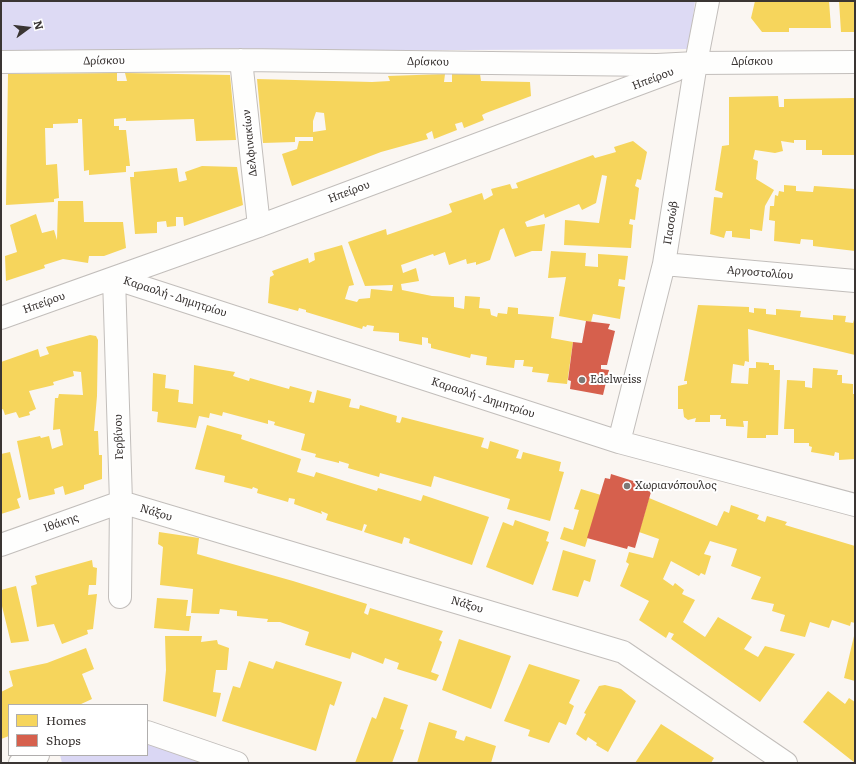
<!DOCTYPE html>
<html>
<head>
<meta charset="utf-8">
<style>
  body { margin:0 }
  #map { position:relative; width:856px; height:764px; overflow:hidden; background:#faf6f2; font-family:Literata,serif }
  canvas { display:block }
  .frame { position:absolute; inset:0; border:2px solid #3a3533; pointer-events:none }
  .legend { position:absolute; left:8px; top:704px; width:140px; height:52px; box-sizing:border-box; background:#fff; border:1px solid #b0aead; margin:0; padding:5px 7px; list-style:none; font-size:12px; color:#3a3533 }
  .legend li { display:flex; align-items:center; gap:8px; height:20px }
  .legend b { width:20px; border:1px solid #b0aead }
  .north { position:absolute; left:8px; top:8px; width:40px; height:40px; -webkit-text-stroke:3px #fff; paint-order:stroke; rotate:75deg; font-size:11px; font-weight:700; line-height:16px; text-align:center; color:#3a3533 }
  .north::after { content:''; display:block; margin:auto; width:14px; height:18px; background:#3a3533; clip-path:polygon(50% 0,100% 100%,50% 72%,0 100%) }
</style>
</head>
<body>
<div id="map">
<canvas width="856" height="764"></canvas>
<div class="frame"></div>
<ul class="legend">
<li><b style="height:11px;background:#f6d55c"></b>Homes</li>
<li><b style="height:11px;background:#d6604d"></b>Shops</li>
</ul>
<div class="north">N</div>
</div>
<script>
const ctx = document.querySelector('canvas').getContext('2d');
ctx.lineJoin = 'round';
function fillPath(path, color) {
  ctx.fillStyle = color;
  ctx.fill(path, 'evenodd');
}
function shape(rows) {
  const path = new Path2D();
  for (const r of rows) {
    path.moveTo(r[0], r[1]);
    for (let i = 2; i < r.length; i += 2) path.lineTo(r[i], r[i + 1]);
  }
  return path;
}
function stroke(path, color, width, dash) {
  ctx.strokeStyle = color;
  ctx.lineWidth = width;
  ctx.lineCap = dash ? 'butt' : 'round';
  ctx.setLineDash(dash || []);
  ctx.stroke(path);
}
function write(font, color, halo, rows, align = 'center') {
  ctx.font = font + ' Literata,serif';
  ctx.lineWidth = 4;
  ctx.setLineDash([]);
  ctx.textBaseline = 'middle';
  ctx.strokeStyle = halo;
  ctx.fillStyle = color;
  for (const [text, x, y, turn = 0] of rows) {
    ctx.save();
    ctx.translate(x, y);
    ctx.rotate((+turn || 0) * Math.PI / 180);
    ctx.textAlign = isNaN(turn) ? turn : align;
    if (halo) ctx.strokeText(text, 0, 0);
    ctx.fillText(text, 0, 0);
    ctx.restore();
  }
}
fillPath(shape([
  [1,1,695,1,689,49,1,52]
]), '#dddaf4');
fillPath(shape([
  [147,740,214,763,62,763,60,755,147,755]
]), '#dad7f4');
fillPath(shape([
  [755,1,829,1,831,28,789,28,789,32,762,32,751,18],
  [839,1,855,1,855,32,841,32],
  [117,73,117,81,127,81,125,73,230,75,236,140,196,141,194,119,126,121,126,118,114,119,114,126,119,126,119,130,126,130,130,166,126,166,126,172,89,175,89,170,84,171,82,119,78,119,78,123,53,124,53,128,45,128,46,165,57,164,59,198,54,199,54,202,6,205,8,74],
  [445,74,444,82,452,82,452,74,480,74,481,81,530,82,531,96,486,113,482,115,484,120,464,128,462,122,455,124,457,130,434,139,432,131,426,134,428,139,381,152,292,186,282,154,297,149,299,141,313,141,313,137,295,137,295,142,263,143,257,79,372,82,390,81,388,76],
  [316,112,324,113,326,130,313,132,313,121],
  [778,96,779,107,784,107,784,99,855,98,855,155,822,155,822,150,806,150,806,140,794,140,794,143,781,141,783,151,775,153,755,150,753,159,758,161,756,179,774,190,765,206,762,231,750,229,750,239,732,237,732,231,726,231,724,238,710,234,714,197,722,198,723,193,715,190,722,146,729,145,729,97],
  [633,141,647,152,641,180,637,179,635,186,639,188,635,220,630,219,629,224,633,225,631,248,564,245,565,220,599,223,607,176,602,175,596,203,582,210,579,204,545,218,544,214,525,222,527,227,545,224,542,251,532,251,515,257,504,228,500,230,490,260,476,265,476,262,467,264,466,259,449,265,445,252,434,256,433,254,401,265,403,273,416,268,419,281,401,284,402,290,432,296,454,297,454,307,464,309,465,296,480,297,479,308,490,309,491,315,497,317,498,313,507,314,508,307,518,308,518,314,554,317,551,338,573,342,567,384,547,382,549,374,532,372,533,367,523,366,524,360,515,360,514,368,486,365,487,357,471,354,470,358,431,348,431,344,428,343,428,338,422,337,422,345,399,341,399,333,373,331,374,326,367,325,366,327,363,326,362,329,306,312,306,310,299,308,298,311,268,303,270,277,274,275,272,271,308,258,309,263,315,260,314,253,342,245,354,285,349,286,345,299,357,302,359,299,370,298,371,289,392,291,393,285,365,286,348,242,386,229,387,235,448,214,452,212,449,204,482,193,484,200,493,195,491,189,510,184,512,189,518,188,516,183,593,155,595,158,616,152,614,147],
  [202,166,237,167,243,205,184,226,183,217,176,217,176,226,167,227,166,221,157,222,157,233,135,234,130,177,134,177,134,172,177,168,179,182,187,180,185,172],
  [784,185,796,186,796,191,813,192,814,186,855,189,855,251,813,246,813,240,801,239,800,244,774,241,775,221,769,220,770,206,774,206,775,195,778,196,779,191,784,192],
  [58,201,83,201,84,222,123,222,126,248,104,256,89,256,88,263,63,259,44,265,45,268,6,281,5,256,17,252,10,225,36,214,42,233,54,230,57,240],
  [551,251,586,253,585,266,598,267,598,254,628,256,625,280,619,279,618,286,625,287,620,319,593,314,591,322,559,316,566,277,548,278],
  [698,305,749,307,749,312,754,313,754,308,766,309,766,314,776,315,776,309,801,311,800,317,833,320,833,315,846,316,845,322,853,323,855,316,855,355,748,329,749,362,745,361,744,366,733,364,731,383,748,384,749,368,756,368,756,362,769,363,769,365,774,365,774,370,780,370,778,435,766,435,766,438,747,438,748,421,743,421,744,427,726,426,726,419,720,419,721,415,710,415,710,422,695,422,696,418,688,420,684,417,683,409,678,409,678,386,687,384,687,381,684,381],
  [90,335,96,336,98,340,97,396,94,431,98,431,99,455,102,455,102,479,84,485,84,489,65,495,63,486,54,489,55,494,29,500,17,441,40,436,41,438,49,436,52,449,63,445,60,429,53,430,55,398,58,398,59,394,83,395,81,372,73,371,74,376,53,382,54,385,29,391,36,409,29,412,30,415,19,418,16,412,5,415,3,409,1,410,1,362,38,349,40,357,49,354,46,347],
  [194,365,235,372,233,376,249,381,250,378,289,389,290,386,312,392,309,402,314,403,317,390,351,399,349,407,359,409,360,405,397,416,396,422,400,423,402,417,484,438,481,447,488,449,490,441,519,450,516,458,521,459,523,452,561,462,559,471,564,472,550,521,507,509,510,499,434,476,431,487,380,473,379,477,348,468,349,464,339,461,339,463,315,457,316,454,301,450,305,434,274,425,275,422,268,420,268,424,223,412,222,416,210,413,209,418,199,416,196,428,157,422,158,412,152,411,153,373,166,375,165,388,179,390,178,402,193,404],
  [813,368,838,370,837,375,842,375,842,383,853,384,853,394,855,394,855,459,839,460,839,453,835,452,834,456,811,452,812,447,809,446,809,443,794,443,794,429,784,429,787,380,805,381,805,387,812,388],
  [207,425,242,435,241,439,301,459,297,472,314,477,316,472,377,491,378,488,421,501,423,495,489,517,472,565,409,543,410,539,404,537,402,544,364,532,367,525,364,524,362,531,326,520,328,514,321,511,322,514,294,504,295,499,289,498,288,502,257,493,258,489,253,487,252,489,224,482,225,476,195,469],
  [10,452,21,497,17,499,20,508,1,514,1,454],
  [581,489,601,495,585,547,560,539,564,527,573,530,579,510,574,509],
  [649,498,717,526,724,511,729,513,731,505,759,515,757,519,765,522,767,516,787,522,785,525,855,546,855,623,851,622,850,626,832,620,829,628,810,622,805,637,780,631,785,615,772,611,774,604,751,599,761,577,731,566,737,549,710,541,704,554,711,556,705,575,701,573,699,576,671,561,663,579,673,586,675,583,684,590,682,594,695,600,683,622,705,637,718,617,752,637,744,649,758,657,765,646,795,654,760,702,671,639,674,634,669,632,666,638,639,620,649,601,620,586,629,564,626,562,629,552,653,558,659,539,639,532],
  [515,520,549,532,546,541,549,542,533,585,486,567,503,522,513,526],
  [159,532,199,538,197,554,293,581,367,604,364,613,368,615,370,608,443,631,439,640,442,642,431,672,439,675,436,681,397,669,399,663,385,658,383,664,352,652,350,659,305,645,309,632,280,622,267,622,268,619,237,616,237,611,220,609,219,614,191,613,193,589,160,585,163,547,158,544],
  [563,550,596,560,590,582,584,580,578,597,552,590],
  [92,560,93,567,97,568,96,585,89,585,88,595,97,594,93,629,87,630,88,634,62,644,54,624,37,627,31,586,37,584,35,576],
  [16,586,29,641,11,643,1,602,1,590],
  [157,598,188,600,186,616,191,616,189,631,154,628],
  [165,636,202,636,201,642,217,640,218,644,229,648,227,670,216,670,213,692,221,693,216,717,163,701,166,670],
  [854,636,855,636,855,681,844,678],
  [459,639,511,656,491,709,442,690],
  [86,648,94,669,82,674,92,699,79,705,9,705,9,736,1,739,1,692,13,686,9,671,47,663],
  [249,661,273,669,276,661,342,682,334,706,330,704,316,751,222,721,233,686,240,688],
  [529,664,580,680,569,703,574,706,566,725,559,722,549,743,528,736,530,730,504,721],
  [605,685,621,689,636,701,608,752,596,745,597,743,588,737,586,741,576,734,586,714,584,713,599,686],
  [828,691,845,704,849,698,855,702,855,763,803,722],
  [384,697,408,705,400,729,404,730,392,763,355,763,372,717,376,719],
  [429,722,457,731,455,738,464,741,466,736,496,746,491,763,417,763],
  [661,724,714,758,711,763,635,763]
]), '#f6d55c');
fillPath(shape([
  [586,321,610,324,608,329,615,331,607,365,601,365,601,369,609,370,603,395,570,389,571,381,568,380,573,342,582,343],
  [611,474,649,486,648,491,651,492,635,548,628,546,627,549,587,538,605,478,610,479]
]), '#d6604d');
const street = shape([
  [241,60,259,226],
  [1,62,241,60,657,65,696,63,855,62],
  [664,264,855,281],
  [1,318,259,226,676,70],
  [619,442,664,264,696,63,708,1],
  [121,502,623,652,786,763],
  [1,545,121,502],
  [120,597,121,502,114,278,619,442,855,505],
  [147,732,237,763],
  [20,763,38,755]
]);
stroke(street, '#c2bebb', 24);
stroke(street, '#fefefd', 22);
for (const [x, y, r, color] of [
  [582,380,4,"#7d7976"],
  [627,486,4,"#7d7976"]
]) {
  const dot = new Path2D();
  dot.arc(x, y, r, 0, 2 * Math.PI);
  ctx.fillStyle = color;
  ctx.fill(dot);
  stroke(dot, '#fff', 1.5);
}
write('11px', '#3a3533', '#fff', [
  ["Δρίσκου",104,61,-1],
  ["Δρίσκου",428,62,1],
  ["Δρίσκου",752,62],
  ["Ηπείρου",653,79,-21],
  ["Δελφινακίων",250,143,-96],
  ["Ηπείρου",349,192,-21],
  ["Πασσώβ",671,223,-81],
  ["Αργοστολίου",760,273,5],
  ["Καραολή - Δημητρίου",175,297,18],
  ["Ηπείρου",44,303,-20],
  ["Καραολή - Δημητρίου",483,398,18],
  ["Γερβίνου",119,437,-92],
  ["Νάξου",156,513,17],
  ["Ιθάκης",61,523,-19],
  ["Νάξου",467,605,17]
]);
write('11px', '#3a3533', '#fff', [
  ["Edelweiss",590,380],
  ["Χωριανόπουλος",635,486]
], 'left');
</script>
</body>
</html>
